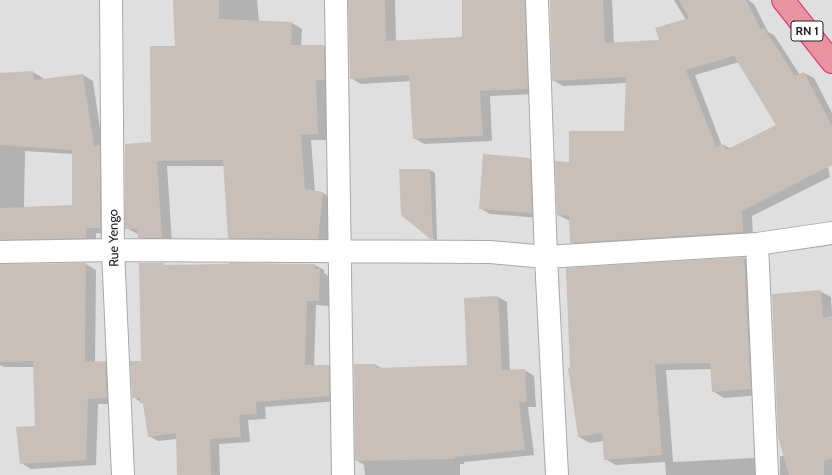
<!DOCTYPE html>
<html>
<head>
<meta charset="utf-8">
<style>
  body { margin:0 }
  canvas { display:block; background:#f2efe9 }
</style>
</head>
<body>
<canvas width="832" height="475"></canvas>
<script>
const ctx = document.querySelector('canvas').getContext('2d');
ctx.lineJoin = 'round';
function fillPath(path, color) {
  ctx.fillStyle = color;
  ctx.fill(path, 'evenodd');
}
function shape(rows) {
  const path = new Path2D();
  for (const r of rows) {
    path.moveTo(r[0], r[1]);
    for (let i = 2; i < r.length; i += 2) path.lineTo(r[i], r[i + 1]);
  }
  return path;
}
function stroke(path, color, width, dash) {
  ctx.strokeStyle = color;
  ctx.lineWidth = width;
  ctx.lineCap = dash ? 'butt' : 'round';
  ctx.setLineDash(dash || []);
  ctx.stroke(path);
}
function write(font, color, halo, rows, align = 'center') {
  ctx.font = font + ' Cabin,sans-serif';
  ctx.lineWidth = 3;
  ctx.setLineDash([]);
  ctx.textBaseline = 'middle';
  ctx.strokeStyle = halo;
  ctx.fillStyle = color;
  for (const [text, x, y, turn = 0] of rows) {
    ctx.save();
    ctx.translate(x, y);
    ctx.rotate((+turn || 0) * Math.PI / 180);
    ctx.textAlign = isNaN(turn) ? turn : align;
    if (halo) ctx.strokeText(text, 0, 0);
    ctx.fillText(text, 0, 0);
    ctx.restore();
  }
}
fillPath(shape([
  [0,0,832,0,832,475,0,475]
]), '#e0dfdf');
fillPath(shape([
  [174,0,257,0,259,22,292,23,302,29,301,46,324,46,334,52,335,85,326,86,328,140,311,140,315,192,323,193,333,199,328,244,239,243,229,238,225,166,167,166,172,243,149,243,139,237,138,234,126,228,152,143,176,47],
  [349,0,395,0,396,42,463,38,463,0,536,0,537,94,490,96,492,141,424,144,414,138,411,81,361,84,351,78],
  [551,0,612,0,614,43,660,41,686,20,674,0,748,0,754,4,768,32,774,35,800,75,804,73,814,78,832,113,832,143,824,145,830,177,752,216,753,238,581,248,571,242,570,221,558,215,570,163,625,132,627,83,563,86,553,80],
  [739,62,777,125,731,149,724,145,722,146,695,75],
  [33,72,43,78,43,80,83,75,93,81,103,149,110,234,96,233,96,243,0,251,0,74],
  [25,151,73,154,73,206,24,208],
  [530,159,540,165,541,218,490,214,480,208],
  [430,170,435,173,437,241,431,238],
  [744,258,755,265,761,395,724,398,713,391,711,369,666,370,673,462,753,458,764,464,764,475,666,475,665,462,616,465,605,459,603,441,590,443,579,437,571,369,567,269],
  [86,264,96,270,95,362,105,362,115,368,117,404,98,404,96,465,31,469,21,463,36,426,34,367,4,367,0,365,0,266],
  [163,264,167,266,230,264,315,265,324,270,324,273,329,276,329,306,316,305,314,366,329,366,338,371,338,401,265,407,266,419,248,420,250,442,219,444,220,475,178,475,177,439,158,441,149,436,144,404,133,397],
  [820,291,831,297,832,314,832,475,780,475,780,456,784,456],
  [498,297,507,302,510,371,525,370,534,376,536,407,528,407,534,455,464,462,464,464,460,464,460,475,365,475,364,465,356,460,355,365,376,365,383,369,468,366]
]), '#0003');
fillPath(shape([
  [173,0,219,0,219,19,292,22,291,45,324,45,325,80,316,80,318,134,301,135,305,189,323,192,318,239,228,238,223,160,157,161,162,238,138,238,137,229,125,229,125,144,151,142,150,46,175,46],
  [348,0,385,0,386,41,462,37,462,0,525,0,528,89,480,91,483,136,413,139,409,75,350,79],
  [550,0,603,0,605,43,659,40,655,28,689,18,679,0,746,0,761,30,764,28,795,76,804,72,832,126,832,165,742,211,743,232,570,243,569,216,557,215,555,161,569,162,569,131,624,131,626,77,552,81],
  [734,56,776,125,726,150,724,144,716,147,686,70],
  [33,71,34,80,83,74,94,146,100,145,100,228,86,228,86,238,0,240,0,208,72,205,72,150,0,145,0,73],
  [483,154,530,158,532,213,479,209],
  [399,169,430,169,433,239,430,239,401,215],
  [744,257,751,389,712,392,710,363,655,364,662,455,604,460,602,433,578,437,568,368,570,368,566,268],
  [86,263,85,362,105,361,107,398,88,399,86,460,20,464,16,427,35,426,33,361,0,362,0,264],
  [139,263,164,263,164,265,229,264,229,263,315,264,315,269,320,269,319,301,307,301,305,365,329,365,329,396,256,402,257,414,239,415,241,437,210,439,211,475,177,475,176,433,148,437,143,403,140,403,140,398,132,398,130,361,141,361],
  [821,290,823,318,832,316,832,458,824,461,824,475,789,475,778,437,772,294],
  [498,296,502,370,525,369,527,402,519,402,525,450,455,457,455,459,355,461,354,364,376,364,376,368,467,365,464,298]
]), '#c7bfb8');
const street = shape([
  [111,0,113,250,123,475],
  [336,0,343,475],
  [537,0,546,257,557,475],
  [757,244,767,475],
  [0,252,113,250,490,252,546,257,757,244,832,233]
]);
const highway = shape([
  [783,0,832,62]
]);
stroke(street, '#a9a9a9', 24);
stroke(highway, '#dc2a67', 24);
stroke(street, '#fff', 22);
stroke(highway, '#e892a2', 22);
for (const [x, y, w] of [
  [807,31,32]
]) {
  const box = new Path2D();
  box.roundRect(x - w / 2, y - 10, w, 20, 3);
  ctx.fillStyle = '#fff';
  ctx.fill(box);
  stroke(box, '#222', 1);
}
write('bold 12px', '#222', null, [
  ["RN 1",807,31]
]);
write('13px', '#222', '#fff', [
  ["Rue Yengo",114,238,-91]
]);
</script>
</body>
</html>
